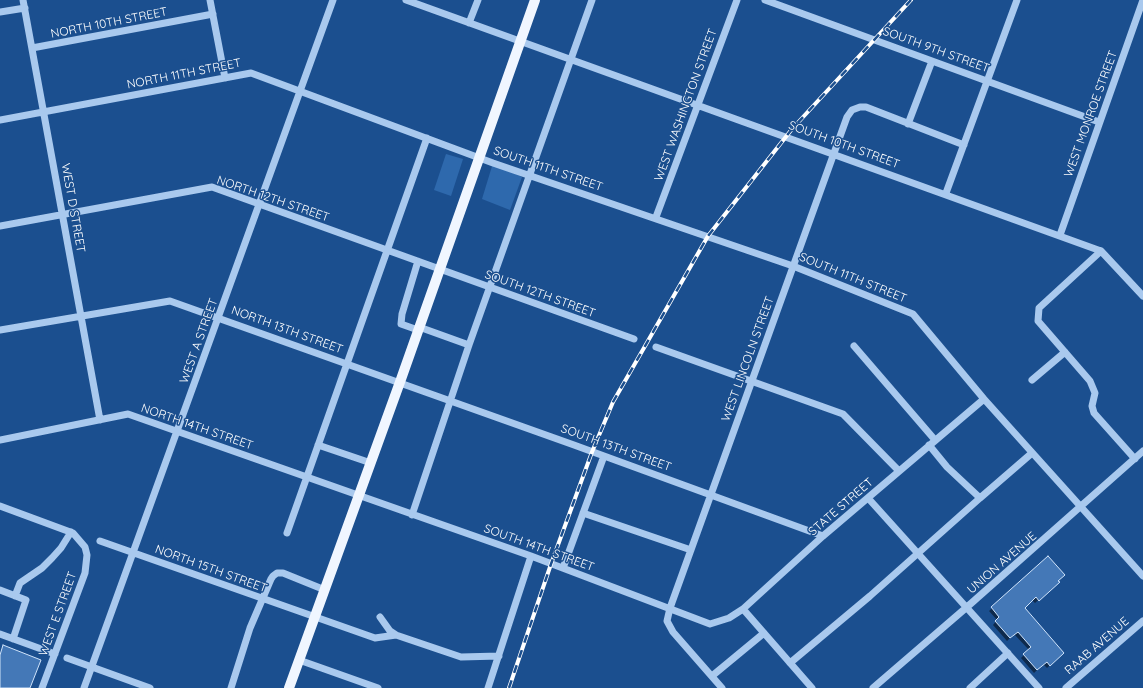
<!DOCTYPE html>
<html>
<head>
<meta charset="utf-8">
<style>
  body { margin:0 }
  canvas { display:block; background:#1b4f8f }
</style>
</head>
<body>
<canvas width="1143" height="688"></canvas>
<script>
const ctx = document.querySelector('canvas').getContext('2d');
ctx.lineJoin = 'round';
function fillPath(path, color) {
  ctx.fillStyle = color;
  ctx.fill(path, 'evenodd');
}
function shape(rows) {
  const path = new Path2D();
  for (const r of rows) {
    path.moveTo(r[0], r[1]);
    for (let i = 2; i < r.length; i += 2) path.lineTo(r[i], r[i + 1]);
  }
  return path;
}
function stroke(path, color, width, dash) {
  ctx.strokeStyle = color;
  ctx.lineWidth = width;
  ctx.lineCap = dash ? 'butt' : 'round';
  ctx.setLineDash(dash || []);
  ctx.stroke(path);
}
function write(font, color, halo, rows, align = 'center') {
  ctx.font = font + ' Quicksand,sans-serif';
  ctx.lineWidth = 3;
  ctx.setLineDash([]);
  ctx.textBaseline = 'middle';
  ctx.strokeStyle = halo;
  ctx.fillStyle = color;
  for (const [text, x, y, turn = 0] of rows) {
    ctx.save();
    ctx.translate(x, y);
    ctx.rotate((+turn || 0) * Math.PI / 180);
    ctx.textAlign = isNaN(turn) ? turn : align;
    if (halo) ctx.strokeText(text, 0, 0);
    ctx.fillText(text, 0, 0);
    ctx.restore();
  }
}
fillPath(shape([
  [446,154,463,159,451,196,434,190],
  [493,163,522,177,510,210,482,199]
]), '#2e69ad');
fillPath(shape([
  [1048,557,1057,581,1055,585,1035,603,1032,600,1023,608,1060,656,1047,668,1043,664,1034,673,1021,658,1029,650,1014,634,1007,641,993,625,997,620,989,611]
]), '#0007');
const building = shape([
  [1048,556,1065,575,1058,581,1060,582,1039,601,1036,597,1025,608,1064,653,1050,666,1047,662,1037,670,1023,654,1031,647,1018,632,1010,638,995,621,999,617,991,607,1048,556],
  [3,645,41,660,30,688,0,688,0,655,3,645]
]);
fillPath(building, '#4478b7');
stroke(building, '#cfe3fa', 1);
stroke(shape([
  [23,0,100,420],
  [210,0,225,78],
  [406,0,1101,251,1143,296],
  [765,0,1099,122],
  [0,12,25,8],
  [469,23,478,0],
  [32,48,213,14],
  [0,120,251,73,493,163,793,266,913,314,984,399,1143,576],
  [908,124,932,61],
  [946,193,1017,0],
  [656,217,737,0],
  [0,226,212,187,634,339],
  [1060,235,1143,0],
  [1101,251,1039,308,1038,321,1090,381,1095,393,1092,406,1094,413,1135,459],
  [419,327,469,345],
  [0,330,170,301,574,445,823,536],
  [418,330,401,324,402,314,418,261],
  [854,346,935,440],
  [656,347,843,414,899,471],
  [1032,380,1065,352],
  [0,440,128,414,531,556,710,624,729,618,743,609,823,536,984,399],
  [318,445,371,463],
  [868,498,1039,688],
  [980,498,1032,453],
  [0,506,73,533,85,547,87,555,85,573,42,688],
  [583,513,691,550],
  [412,515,469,345,592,0],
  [287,533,427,138],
  [100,541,375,638,396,635,461,657,499,656],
  [563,568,604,456],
  [0,590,26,600,13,639],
  [15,596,20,583,42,568,52,558,61,548,71,532],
  [743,609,812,688],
  [380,617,390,631,396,635],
  [0,634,55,654],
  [67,658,150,688],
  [299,660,378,688],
  [790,663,870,596,980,498,947,467,929,445],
  [712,676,764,633],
  [84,688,333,0],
  [231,688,250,628,271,579,273,576,277,573,283,573,325,590],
  [488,688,531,556],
  [722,688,673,632,667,621,670,608,847,117,852,110,860,107,866,107,964,145],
  [873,688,967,607,1143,451],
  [970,688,1008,653],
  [1066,688,1143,621]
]), '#a9c9ee', 7);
stroke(shape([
  [289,688,400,382,535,0]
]), '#f0f6ff', 10);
const rail = shape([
  [509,688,551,564,592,452,613,402,708,236,792,129,911,0]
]);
stroke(rail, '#fff', 4);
stroke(rail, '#1b4f8f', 2.5, [8]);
write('12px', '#fff', '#1b4f8f', [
  ["NORTH 10TH STREET",109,23,-11],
  ["SOUTH 9TH STREET",936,50,20],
  ["NORTH 11TH STREET",184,74,-11],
  ["WEST WASHINGTON STREET",686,105,-70],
  ["WEST MONROE STREET",1091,114,-70],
  ["SOUTH 10TH STREET",844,145,20],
  ["SOUTH 11TH STREET",548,169,19],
  ["NORTH 12TH STREET",273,199,19],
  ["WEST D STREET",73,208,80],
  ["SOUTH 11TH STREET",853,278,22],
  ["SOUTH 12TH STREET",540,294,20],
  ["NORTH 13TH STREET",287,330,20],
  ["WEST A STREET",199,341,-70],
  ["WEST LINCOLN STREET",748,359,-70],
  ["NORTH 14TH STREET",197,427,19],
  ["SOUTH 13TH STREET",616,448,20],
  ["STATE STREET",841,507,-41],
  ["SOUTH 14TH STREET",539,548,20],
  ["UNION AVENUE",1002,563,-41],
  ["NORTH 15TH STREET",211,569,20],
  ["WEST E STREET",58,614,-70],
  ["RAAB AVENUE",1097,646,-41]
]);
</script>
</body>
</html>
